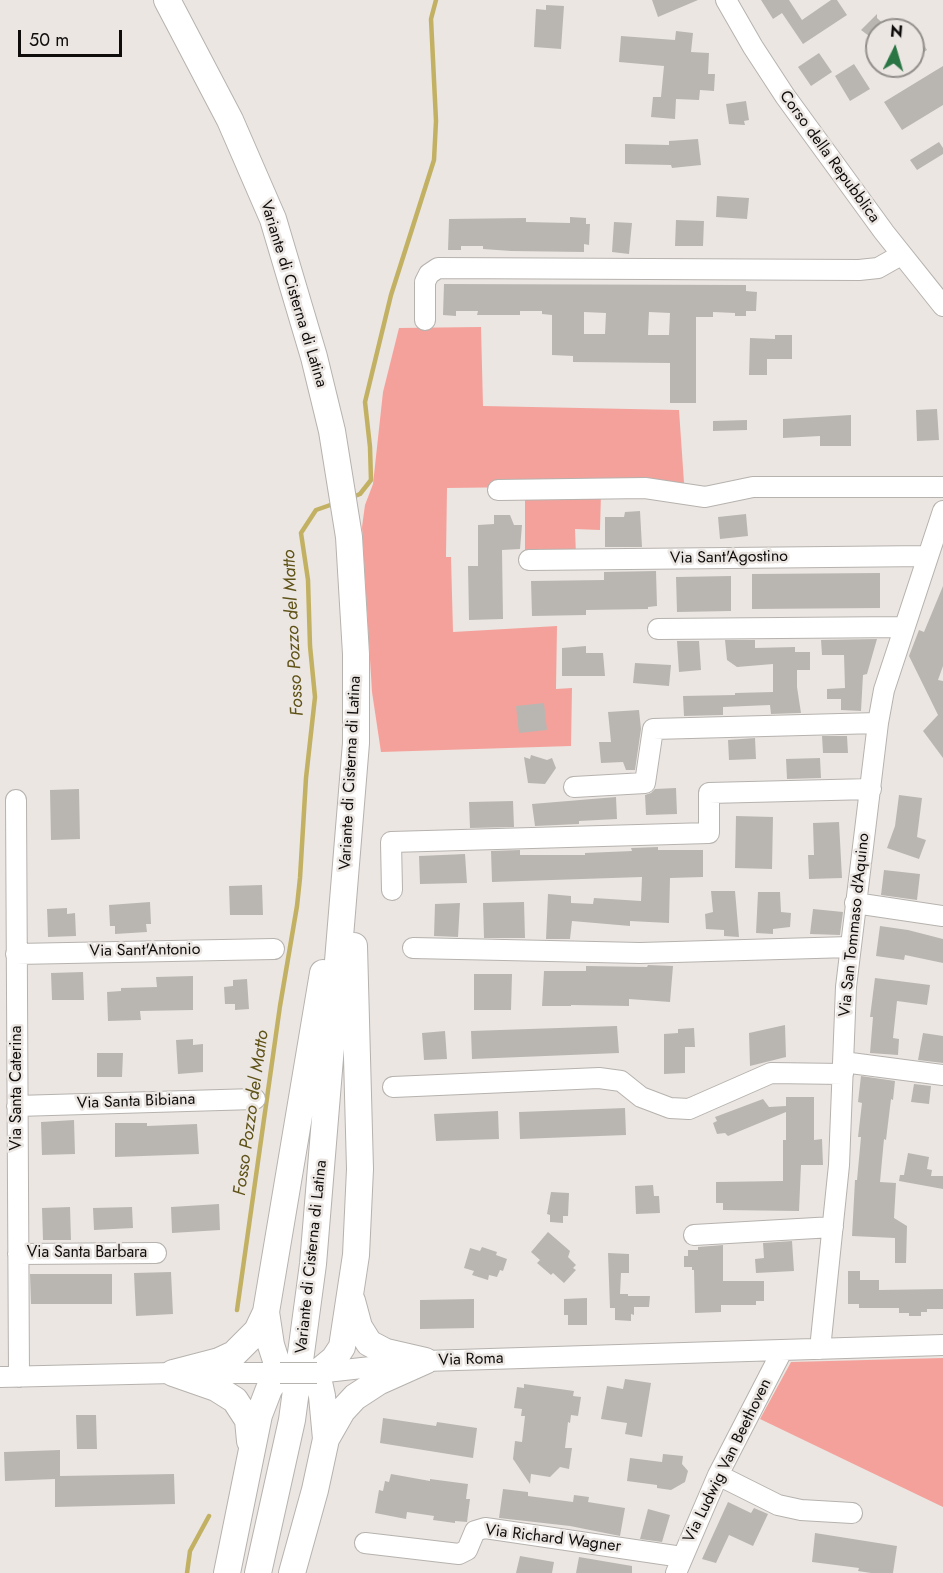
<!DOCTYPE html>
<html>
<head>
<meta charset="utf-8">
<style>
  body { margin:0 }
  #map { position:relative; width:943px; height:1573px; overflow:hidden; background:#ebe6e2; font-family:Jost,sans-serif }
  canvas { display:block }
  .north { position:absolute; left:865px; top:18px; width:60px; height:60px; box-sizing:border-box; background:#ebe6e2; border:2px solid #938f8c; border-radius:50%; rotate:5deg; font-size:16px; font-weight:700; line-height:24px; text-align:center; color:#0f0d0c }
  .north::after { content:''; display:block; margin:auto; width:21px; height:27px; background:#2a7544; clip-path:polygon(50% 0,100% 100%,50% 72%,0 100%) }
  .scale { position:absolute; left:18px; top:30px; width:104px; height:27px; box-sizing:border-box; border:3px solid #0f0d0c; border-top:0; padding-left:8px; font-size:18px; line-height:21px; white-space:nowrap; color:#0f0d0c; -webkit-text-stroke:4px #ebe6e2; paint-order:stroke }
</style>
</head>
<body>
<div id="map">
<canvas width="943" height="1573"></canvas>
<div class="north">N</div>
<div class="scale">50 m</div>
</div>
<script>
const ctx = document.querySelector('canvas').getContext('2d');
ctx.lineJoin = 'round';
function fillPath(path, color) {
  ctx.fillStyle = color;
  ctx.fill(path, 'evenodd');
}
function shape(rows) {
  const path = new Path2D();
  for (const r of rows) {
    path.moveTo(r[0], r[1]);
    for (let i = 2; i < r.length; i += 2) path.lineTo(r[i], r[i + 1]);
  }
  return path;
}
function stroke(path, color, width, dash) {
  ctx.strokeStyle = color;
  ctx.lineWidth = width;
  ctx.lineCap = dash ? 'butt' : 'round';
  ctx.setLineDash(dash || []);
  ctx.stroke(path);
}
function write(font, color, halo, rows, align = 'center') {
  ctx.font = font + ' Jost,sans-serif';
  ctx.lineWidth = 5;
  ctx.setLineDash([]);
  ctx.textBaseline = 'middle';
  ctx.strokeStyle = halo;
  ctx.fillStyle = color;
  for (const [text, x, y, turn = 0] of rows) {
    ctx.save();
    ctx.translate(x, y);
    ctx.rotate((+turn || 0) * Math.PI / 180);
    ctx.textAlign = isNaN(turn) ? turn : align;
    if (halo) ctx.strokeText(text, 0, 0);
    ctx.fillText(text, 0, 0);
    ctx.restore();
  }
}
fillPath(shape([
  [481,327,483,406,679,410,685,497,601,493,600,530,575,529,576,555,525,555,525,487,447,488,446,557,451,557,453,632,557,626,556,689,572,688,571,746,381,752,372,692,362,527,365,505,373,484,383,392,399,328],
  [943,1358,943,1507,760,1419,791,1362]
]), '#f5a19b');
stroke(shape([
  [350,498,360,494,371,480,370,447,365,402,391,295,434,160,436,121,431,19,436,0],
  [237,1310,280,1006,297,906,300,878,306,778,315,697,310,646,308,580,301,533,316,510,336,503],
  [187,1573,190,1551,209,1516]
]), '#c3b163', 4.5);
fillPath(shape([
  [652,0,698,0,658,17],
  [761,0,789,0,802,20,831,0,837,0,847,15,803,44,782,13,773,19],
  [546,5,564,6,561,49,534,47,536,9,546,10],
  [877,14,877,18,890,30,877,30,877,50,869,36,861,30],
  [913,26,927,50,913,59],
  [676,31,693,33,691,52,709,53,708,74,715,74,714,91,700,90,699,100,676,99,675,119,651,117,653,97,661,97,664,66,619,62,621,36,675,40],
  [819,53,832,72,811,86,798,67],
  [854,64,870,89,850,101,835,76],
  [943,66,943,105,902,130,884,102],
  [746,101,749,120,744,121,745,125,729,124,726,104],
  [698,139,701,165,672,168,671,165,625,164,625,144,669,145,669,141],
  [939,142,943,148,943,154,917,170,910,160],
  [717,196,749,198,747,219,716,217],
  [570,217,586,218,586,224,590,224,589,245,584,244,584,252,511,251,483,249,483,246,461,246,461,250,448,250,449,219,526,218,526,222,570,223],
  [676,220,704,221,703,246,675,246],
  [614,222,632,223,629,254,612,252],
  [444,284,746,285,746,291,757,292,756,311,746,311,746,316,735,316,735,313,713,312,713,317,696,317,696,403,670,403,670,363,573,362,573,356,552,355,552,315,542,314,542,311,520,311,520,315,477,315,478,311,456,311,456,316,443,315],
  [584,312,606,313,605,334,584,334],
  [649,312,670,313,669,335,648,335],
  [775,335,792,335,792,359,767,359,767,375,749,375,750,338,775,339],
  [937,409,939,440,917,441,916,410],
  [851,415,851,446,820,446,820,436,783,438,783,419],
  [747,420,747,430,713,431,713,421],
  [640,511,642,547,605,547,605,517,624,517,625,512],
  [746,514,748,536,720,539,718,517],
  [494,515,510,515,514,525,522,525,520,549,502,550,503,619,469,620,468,566,478,566,478,525,494,524],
  [656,571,657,606,648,607,648,609,586,610,586,615,532,616,531,581,604,580,604,572],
  [880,573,880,608,752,609,752,574],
  [731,576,731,611,677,612,676,577],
  [943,586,943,666,938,680,943,681,943,758,923,731,938,715,909,656,919,630,924,632],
  [877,639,867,674,863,675,861,711,841,710,841,699,827,699,827,689,845,688,844,655,822,655,821,640],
  [725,640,755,640,755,648,795,647,795,652,810,652,810,670,797,670,797,687,801,713,771,714,770,705,723,707,723,715,684,716,683,696,735,695,735,693,773,692,773,664,737,667,727,660],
  [677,641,699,641,701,670,679,672],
  [586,646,586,653,603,653,605,676,562,676,562,648],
  [635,663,671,665,669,686,633,683],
  [544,703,547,730,519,733,516,706],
  [639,710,641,729,635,770,626,770,623,762,601,763,599,742,611,742,608,712],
  [822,736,847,736,848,753,823,753],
  [755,738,756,759,729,760,728,740],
  [531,755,547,760,552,758,556,768,545,784,528,783,524,757,530,759],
  [820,758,821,778,787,779,786,759],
  [676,788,677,814,646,815,645,795,651,793,655,789],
  [79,789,80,839,51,840,50,790],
  [899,795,922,798,917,837,926,840,919,859,887,848,895,826],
  [616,797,617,819,579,821,579,824,535,826,532,804],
  [513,801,514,827,470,828,469,802],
  [736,816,773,817,772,869,735,868],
  [839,822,842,878,809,879,808,855,814,855,813,823],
  [658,847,658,850,703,850,703,877,670,878,669,923,630,921,630,926,572,921,570,939,546,939,548,894,571,896,571,903,593,904,594,898,641,901,642,877,492,882,491,851,520,850,520,855,585,855,585,853,632,851,631,848],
  [465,854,467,883,420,884,419,856],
  [884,870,920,874,917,900,881,895],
  [262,885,263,915,230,915,229,886],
  [711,891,735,891,739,937,724,936,724,930,706,929,705,914,713,912],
  [758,892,780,892,781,912,791,913,790,927,773,929,773,934,756,933],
  [150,902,151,924,146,924,147,932,115,934,115,926,110,926,109,905],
  [524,902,525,938,484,938,483,903],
  [460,903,458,937,434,936,435,904],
  [67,908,67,914,75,913,76,936,48,937,47,909],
  [813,909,843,912,840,935,810,934],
  [880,926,908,930,943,939,943,963,905,955,904,960,876,956],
  [648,965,673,966,670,1002,629,999,629,1006,571,1005,571,1006,542,1006,544,971,586,971,586,966,647,967],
  [83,972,84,1000,52,1000,51,973],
  [474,974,512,974,511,1010,474,1010],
  [193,976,193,1010,140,1011,141,1020,108,1021,107,992,121,991,121,988,157,987,156,977],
  [875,978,930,985,927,1005,897,1001,893,1038,899,1039,898,1055,870,1053,873,1017,870,1017],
  [247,979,249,1009,235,1010,235,1004,225,1004,224,987,233,986,233,980],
  [785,1025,786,1057,750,1066,749,1033],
  [617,1026,619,1053,472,1059,471,1031],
  [694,1028,695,1047,685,1047,685,1073,664,1074,664,1034,678,1033,678,1029],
  [445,1031,447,1059,424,1060,422,1033],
  [923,1033,943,1036,943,1063,918,1060],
  [193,1039,193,1045,203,1044,203,1072,178,1074,176,1040],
  [97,1053,123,1053,122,1077,97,1077],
  [861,1076,895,1081,893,1100,891,1099,886,1140,884,1139,880,1182,896,1183,894,1218,907,1226,906,1263,895,1263,895,1238,852,1236,855,1180,857,1180,861,1137,858,1137,862,1103,858,1102],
  [914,1084,931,1086,929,1104,911,1102],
  [786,1097,814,1097,814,1140,822,1139,823,1165,801,1165,799,1211,723,1210,723,1203,716,1203,716,1182,783,1181,783,1140,786,1140,786,1112,728,1136,725,1133,717,1134,713,1123,717,1121,715,1117,763,1099,769,1107,786,1106],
  [625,1108,626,1135,520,1139,519,1112],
  [498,1111,499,1139,436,1141,434,1114],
  [74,1120,75,1154,42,1155,41,1122],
  [115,1123,147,1123,147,1126,197,1124,199,1154,115,1157],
  [908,1153,929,1157,927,1169,932,1170,931,1176,943,1176,943,1189,899,1181,900,1175,904,1175],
  [653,1185,654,1196,659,1196,660,1213,636,1214,635,1186],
  [551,1192,569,1193,568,1216,563,1216,563,1223,550,1222,550,1215,547,1214],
  [219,1204,220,1230,172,1233,171,1207],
  [70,1207,71,1240,43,1240,42,1208],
  [132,1207,133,1228,94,1230,93,1208],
  [548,1232,570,1251,568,1257,576,1265,573,1268,576,1270,564,1283,553,1273,551,1275,537,1263,540,1260,531,1252],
  [792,1241,794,1271,756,1273,755,1259,764,1258,763,1243],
  [723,1245,723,1281,764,1281,764,1301,756,1301,756,1305,721,1305,721,1312,695,1313,694,1270,692,1270,692,1267,684,1267,684,1256,688,1256,688,1250,698,1250,698,1247],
  [482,1247,497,1252,496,1255,507,1259,503,1271,500,1270,497,1277,489,1275,488,1280,472,1275,474,1271,464,1268,470,1248,480,1251],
  [608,1253,629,1254,629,1273,621,1273,620,1294,628,1294,628,1296,650,1296,649,1307,634,1307,634,1315,631,1314,631,1321,615,1320,615,1308,610,1308],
  [848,1271,860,1271,860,1280,879,1280,879,1290,943,1289,943,1309,927,1309,927,1312,921,1312,921,1316,909,1316,909,1313,899,1313,899,1308,859,1308,859,1304,848,1304],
  [171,1272,173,1314,136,1316,134,1273],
  [30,1274,112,1274,112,1304,31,1304],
  [587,1298,587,1325,568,1325,568,1315,564,1315,564,1299],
  [474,1299,474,1328,420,1329,420,1300],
  [625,1379,651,1383,642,1437,625,1434,627,1423,601,1419,607,1386,623,1389],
  [524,1384,574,1391,573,1396,581,1397,578,1416,571,1415,570,1423,568,1422,565,1448,572,1448,569,1469,560,1467,550,1477,531,1474,530,1484,513,1459,515,1441,522,1442,525,1416,521,1416,522,1409,514,1408,517,1387,524,1388],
  [76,1415,96,1415,97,1449,77,1449],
  [383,1418,436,1426,437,1422,477,1428,473,1458,380,1443],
  [60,1450,60,1476,174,1474,175,1504,55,1507,55,1479,5,1481,4,1452],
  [663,1454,683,1456,682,1464,688,1471,685,1482,671,1490,657,1488,657,1485,627,1481,630,1458,662,1462],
  [391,1474,430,1481,430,1479,468,1484,466,1499,470,1499,467,1522,455,1521,455,1523,433,1520,434,1516,407,1512,406,1519,375,1513,379,1490,383,1491,385,1481,389,1482],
  [503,1489,528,1492,528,1496,573,1502,574,1495,589,1497,588,1502,625,1508,620,1536,570,1526,499,1518],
  [728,1502,751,1513,754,1508,768,1514,753,1546,729,1535,716,1563,702,1559],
  [648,1509,670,1515,662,1542,640,1539],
  [815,1533,897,1546,893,1573,871,1573,858,1571,859,1568,812,1562],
  [520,1556,554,1562,552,1573,516,1573],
  [579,1557,632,1566,632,1573,576,1573]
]), '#b9b6b1');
const minor = shape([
  [726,0,753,47,785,96,884,232,943,306],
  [425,320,425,282,429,274,438,268,859,270,878,268,901,255],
  [498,490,645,488,705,497,753,487,943,487],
  [529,560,928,556],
  [658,629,903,627],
  [574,787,645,783,653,729,878,723],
  [16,800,19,1377],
  [392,890,391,842,709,833,709,793,871,789],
  [855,903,943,916],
  [413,948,640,953,850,947],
  [16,954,274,949],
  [843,1062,943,1075],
  [393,1087,599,1078,621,1081,641,1097,670,1108,689,1109,771,1073,843,1074],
  [17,1106,255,1099],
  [694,1235,833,1227],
  [18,1254,156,1253],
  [820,1349,839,1165,846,987,878,723,884,690,943,511],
  [317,1373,425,1361,943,1345],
  [0,1377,173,1373,280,1373],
  [718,1475,778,1505,801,1510,852,1513],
  [365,1543,459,1554,467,1550,475,1531,485,1528,682,1557],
  [676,1573,718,1475,782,1351]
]);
const major = shape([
  [167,0,230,120,273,219,314,357,332,431,349,537,356,654,356,743,313,1264,292,1420,258,1573],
  [352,1301,359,1327,369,1343,386,1352,425,1361],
  [173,1373,216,1388,235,1400,248,1420,250,1441],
  [173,1373,219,1361,234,1354,257,1331,266,1312],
  [326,1439,342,1411,355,1397,378,1382,425,1361],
  [227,1573,259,1415,269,1389,280,1373,271,1345,266,1312,323,973],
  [292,1573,315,1490,326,1439,322,1396,317,1373,334,1359,342,1347,356,1255,360,1169,354,946]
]);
stroke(minor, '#b6b2ae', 22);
stroke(major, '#b6b2ae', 28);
stroke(minor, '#fff', 20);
stroke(major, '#fff', 26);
const minorBridge = shape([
  [280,1373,317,1373]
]);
stroke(minorBridge, '#b6b2ae', 22, []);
stroke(minorBridge, '#fff', 20);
write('16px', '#0f0d0c', '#ebe6e2', [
  ["Corso della Repubblica",829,157,54],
  ["Variante di Cisterna di Latina",293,294,73],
  ["Via Sant'Agostino",729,558,-1],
  ["Variante di Cisterna di Latina",351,773,-87],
  ["Via San Tommaso d'Aquino",855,925,-84],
  ["Via Sant'Antonio",145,951,-1],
  ["Via Santa Caterina",17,1088,-90],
  ["Via Santa Bibiana",136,1102,-2],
  ["Via Santa Barbara",87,1253],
  ["Variante di Cisterna di Latina",312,1257,-84],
  ["Via Roma",471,1360,-2],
  ["Via Ludwig Van Beethoven",728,1461,-64],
  ["Via Richard Wagner",553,1539,7]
]);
write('italic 18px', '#5f5217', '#ebe6e2', [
  ["Fosso Pozzo del Matto",294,633,-93],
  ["Fosso Pozzo del Matto",252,1113,-82]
]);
</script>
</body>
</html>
